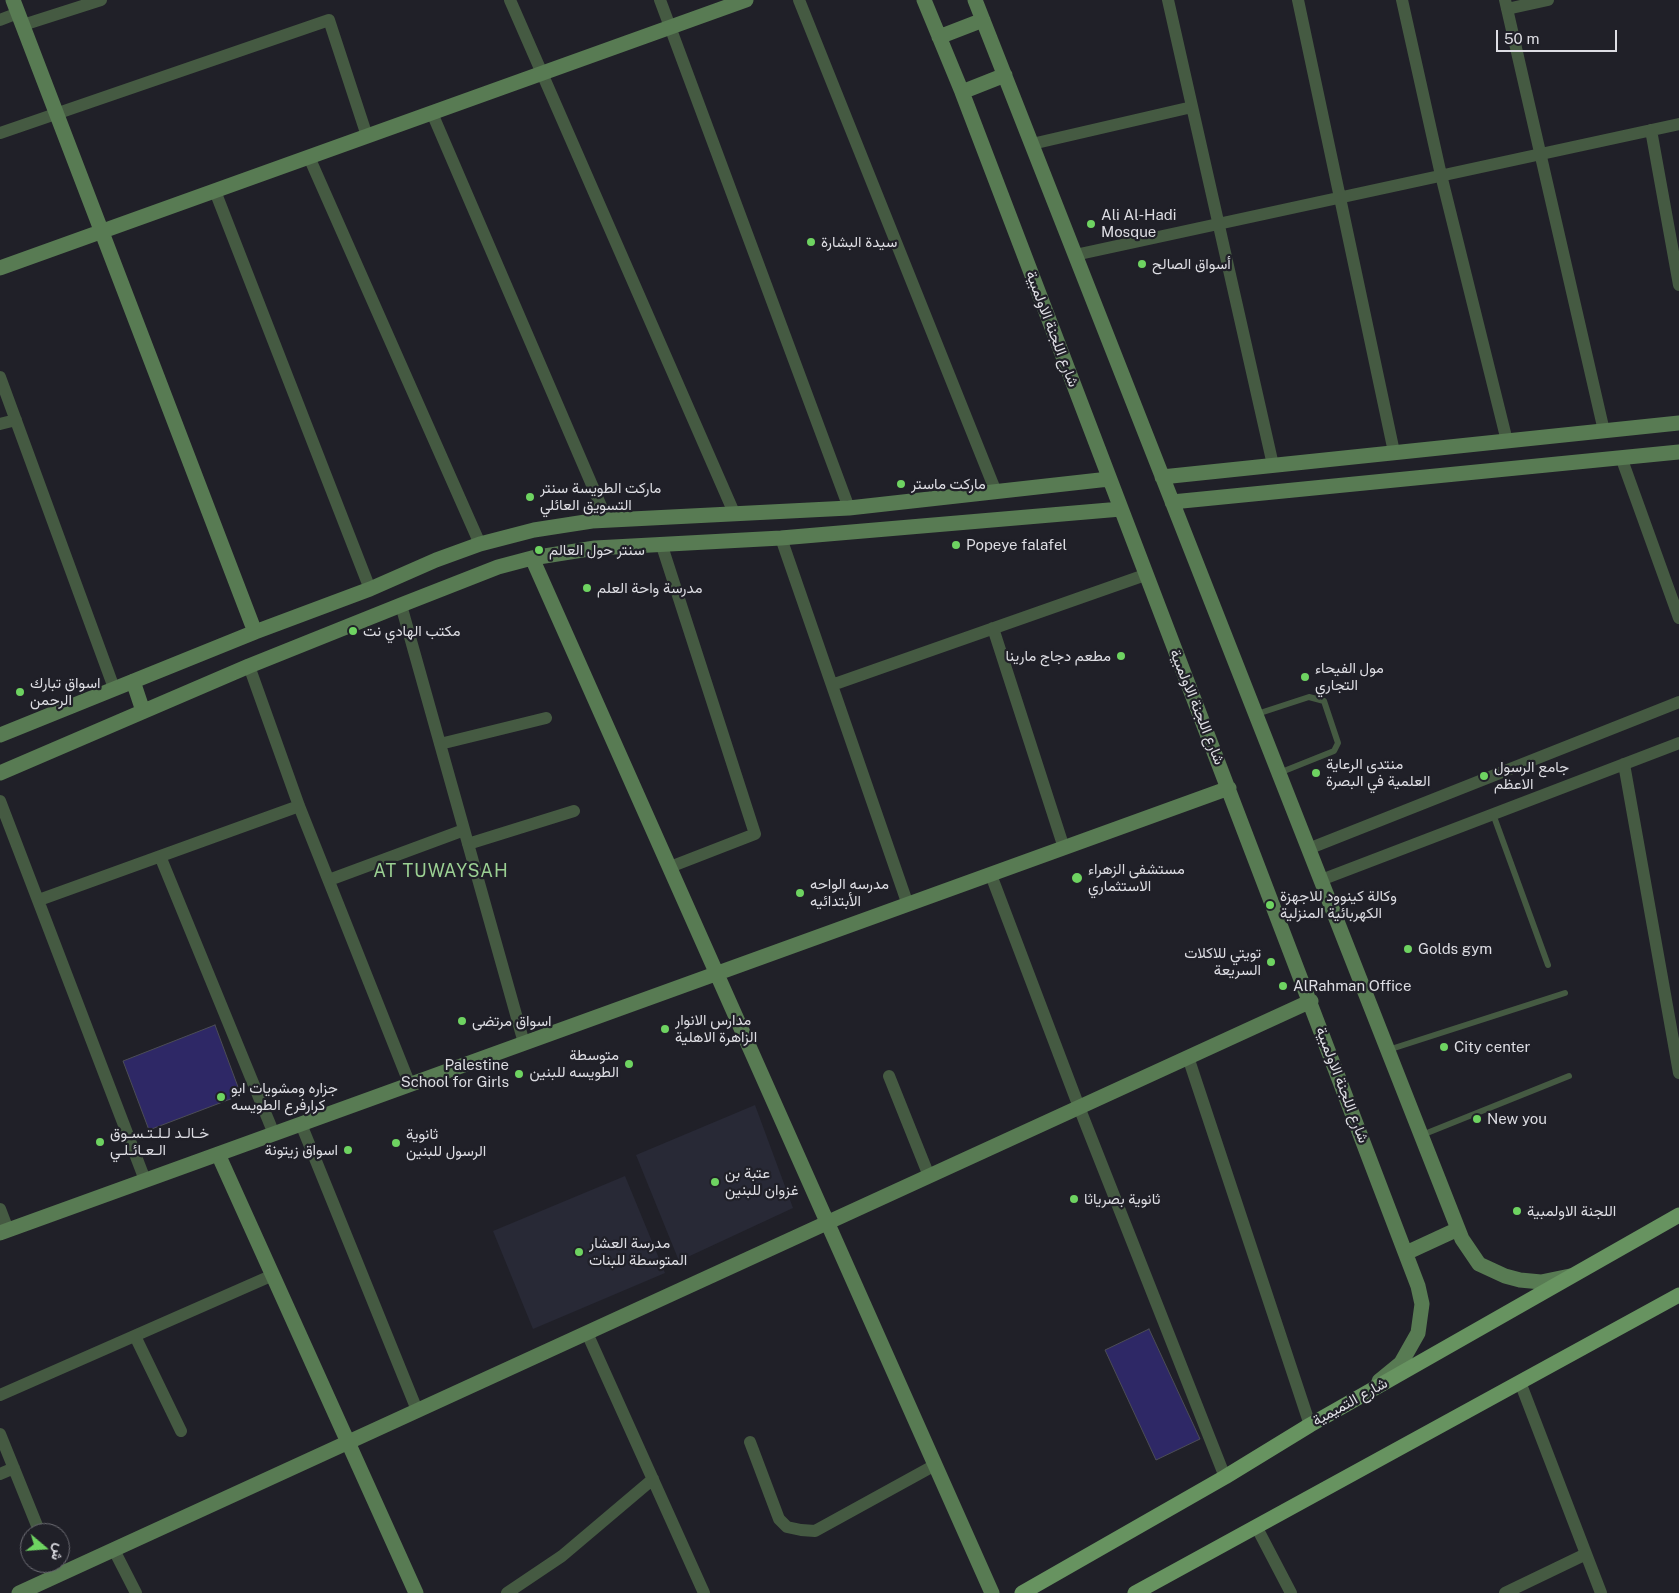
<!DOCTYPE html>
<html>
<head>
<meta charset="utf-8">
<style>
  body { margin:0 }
  #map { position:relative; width:1679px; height:1593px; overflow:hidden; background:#202028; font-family:"Public Sans",Vazirmatn,sans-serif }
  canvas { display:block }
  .north { position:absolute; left:20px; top:1523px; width:50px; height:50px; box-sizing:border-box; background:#202028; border:1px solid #6c6c73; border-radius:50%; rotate:108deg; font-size:14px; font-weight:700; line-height:20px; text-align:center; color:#dddde3 }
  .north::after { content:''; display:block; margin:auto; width:18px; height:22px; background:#6ed361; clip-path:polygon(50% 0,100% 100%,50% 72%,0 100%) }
  .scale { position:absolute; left:1496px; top:30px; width:121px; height:22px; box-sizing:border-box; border:2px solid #dddde3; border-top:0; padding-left:6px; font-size:15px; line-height:18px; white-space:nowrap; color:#dddde3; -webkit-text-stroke:4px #202028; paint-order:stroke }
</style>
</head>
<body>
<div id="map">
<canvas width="1679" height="1593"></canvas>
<div class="north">ش</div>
<div class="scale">50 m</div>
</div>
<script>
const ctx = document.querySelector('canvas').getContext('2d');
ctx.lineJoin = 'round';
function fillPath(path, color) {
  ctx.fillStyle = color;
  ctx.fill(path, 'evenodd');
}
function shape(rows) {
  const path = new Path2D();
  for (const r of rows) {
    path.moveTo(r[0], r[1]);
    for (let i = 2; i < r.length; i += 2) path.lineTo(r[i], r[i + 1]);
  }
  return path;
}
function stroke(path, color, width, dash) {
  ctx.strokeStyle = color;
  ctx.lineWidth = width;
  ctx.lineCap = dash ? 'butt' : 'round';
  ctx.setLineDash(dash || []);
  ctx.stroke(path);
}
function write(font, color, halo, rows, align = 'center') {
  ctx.font = font + ' "Public Sans",Vazirmatn,sans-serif';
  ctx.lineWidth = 4.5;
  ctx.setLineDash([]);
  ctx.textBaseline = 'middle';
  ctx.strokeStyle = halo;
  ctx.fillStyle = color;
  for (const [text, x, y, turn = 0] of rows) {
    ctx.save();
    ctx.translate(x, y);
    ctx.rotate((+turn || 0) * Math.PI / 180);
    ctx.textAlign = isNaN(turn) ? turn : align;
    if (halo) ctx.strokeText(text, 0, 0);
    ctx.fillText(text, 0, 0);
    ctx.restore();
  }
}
fillPath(shape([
  [755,1105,793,1208,679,1261,636,1155],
  [625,1176,665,1273,533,1329,493,1231]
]), '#282936');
const building = shape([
  [215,1025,241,1095,149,1130,123,1061,215,1025],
  [1149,1329,1200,1439,1156,1460,1105,1350,1149,1329]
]);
fillPath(building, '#2e2866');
stroke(building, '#4c4d56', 1);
stroke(shape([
  [1257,714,1309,697,1324,701,1338,743,1334,751,1279,773],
  [1493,814,1548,965],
  [1388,1050,1565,993],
  [1422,1135,1569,1076]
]), '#455a42', 6);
stroke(shape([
  [510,0,735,515],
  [660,0,849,508],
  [799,0,996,492],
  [1168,0,1273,465],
  [1298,0,1394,452],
  [1402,0,1441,175,1507,441],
  [1505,0,1604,431],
  [1507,9,1548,0],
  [0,20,18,13],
  [23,25,101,0],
  [432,113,607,520],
  [1651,130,1679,285],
  [0,133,329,20,367,136],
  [1032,144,1192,107],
  [309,157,480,544],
  [215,191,370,589],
  [1075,255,1679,124],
  [0,377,114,688],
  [0,424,16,420],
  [1621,457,1679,618],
  [781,538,908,905],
  [662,546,755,834,670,867],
  [401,605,524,1043],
  [993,628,1064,848],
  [249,666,299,806,410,1085],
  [832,685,1145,575],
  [440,744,546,718],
  [1624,764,1679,1073],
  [0,801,145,1180],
  [468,844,574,811],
  [1308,849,1679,702],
  [160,856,274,1134],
  [991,875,1079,1107,1225,1477],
  [329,880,464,830],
  [1321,880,1679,743],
  [39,900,299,806],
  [1188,1057,1310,1425],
  [889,1076,929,1176],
  [301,1124,417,1410],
  [0,1209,8,1230],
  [587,1333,704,1593],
  [135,1336,181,1431],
  [1520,1382,1601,1593],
  [0,1395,273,1275],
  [0,1434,40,1533],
  [750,1442,779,1519,787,1527,801,1530,815,1531,935,1465],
  [0,1474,14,1468],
  [1256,1526,1291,1593],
  [114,1550,136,1593],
  [52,1563,57,1576],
  [507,1593,562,1556,653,1479],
  [1505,1593,1586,1554]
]), '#455a42', 12);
stroke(shape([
  [13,0,255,632],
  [924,0,962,92,1418,1286,1422,1304,1418,1333,1401,1363,1379,1381],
  [975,0,1462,1239,1479,1264,1505,1276,1520,1280,1541,1282,1570,1276],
  [939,37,983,20],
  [962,92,1005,75],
  [0,268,746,0],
  [1162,477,1679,423],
  [1172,502,1679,452],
  [532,558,992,1593],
  [133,681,143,711],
  [0,735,255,632,370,589,436,560,480,544,534,530,592,521,849,508,1109,479],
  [0,773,249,666,401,605,498,567,532,558,595,548,781,538,1121,509],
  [218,1154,416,1593],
  [0,1233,1229,788],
  [1406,1253,1458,1229],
  [19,1593,1311,1001]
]), '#587b53', 15);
stroke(shape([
  [1022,1593,1225,1477,1310,1425,1679,1215],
  [1135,1593,1679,1295]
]), '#679360', 15);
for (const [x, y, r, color] of [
  [1091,224,5,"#6ed361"],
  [811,242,5,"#6ed361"],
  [1142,264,5,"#6ed361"],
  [901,484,5,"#6ed361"],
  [530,497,5,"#6ed361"],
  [956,545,5,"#6ed361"],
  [539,550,5,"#6ed361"],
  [587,588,5,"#6ed361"],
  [353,631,5,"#6ed361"],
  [1121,656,5,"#6ed361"],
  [1305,677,5,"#6ed361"],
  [20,692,5,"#6ed361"],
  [1316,773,5,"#6ed361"],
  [1484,776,5,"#6ed361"],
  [1077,878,6,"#6ed361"],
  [800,893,5,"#6ed361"],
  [1270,905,5,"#6ed361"],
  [1408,949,5,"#6ed361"],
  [1271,962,5,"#6ed361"],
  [1283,986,5,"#6ed361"],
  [462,1021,5,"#6ed361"],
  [665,1029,5,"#6ed361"],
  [1444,1047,5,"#6ed361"],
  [629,1064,5,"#6ed361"],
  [519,1074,5,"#6ed361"],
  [221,1097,5,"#6ed361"],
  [1477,1119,5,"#6ed361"],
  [100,1142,5,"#6ed361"],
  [396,1143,5,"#6ed361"],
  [348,1150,5,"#6ed361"],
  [715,1182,5,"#6ed361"],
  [1074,1199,5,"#6ed361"],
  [1517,1211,5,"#6ed361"],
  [579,1252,5,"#6ed361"]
]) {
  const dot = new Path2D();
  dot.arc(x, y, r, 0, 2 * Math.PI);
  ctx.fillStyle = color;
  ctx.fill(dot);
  stroke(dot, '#202028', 2);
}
write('15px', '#dddde3', '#202028', [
  ["Ali Al-Hadi",1101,215],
  ["Mosque",1101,232],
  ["سيدة البشارة",821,242],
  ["أسواق الصالح",1152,264],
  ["ماركت ماستر",911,484],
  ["ماركت الطويسة سنتر",540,488],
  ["التسويق العائلي",540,505],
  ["Popeye falafel",966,545],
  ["سنتر حول العالم",549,550],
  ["مدرسة واحة العلم",597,588],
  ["مكتب الهادي نت",363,631],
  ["مطعم دجاج مارينا",1111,656,"right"],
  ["مول الفيحاء",1315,668],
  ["التجاري",1315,685],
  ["اسواق تبارك",30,683],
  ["الرحمن",30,700],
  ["منتدى الرعاية",1326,764],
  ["العلمية في البصرة",1326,781],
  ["جامع الرسول",1494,767],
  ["الاعظم",1494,784],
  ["مستشفى الزهراء",1088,869],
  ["الاستثماري",1088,886],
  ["مدرسه الواحه",810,884],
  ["الأبتدائيه",810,901],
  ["وكالة كينوود للاجهزة",1280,896],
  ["الكهربائية المنزلية",1280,913],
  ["Golds gym",1418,949],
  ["تويتي للاكلات",1261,953,"right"],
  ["السريعة",1261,970,"right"],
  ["AlRahman Office",1293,986],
  ["مدارس الانوار",675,1020],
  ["الزاهرة الاهلية",675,1037],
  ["اسواق مرتضى",472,1021],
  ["City center",1454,1047],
  ["متوسطة",619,1055,"right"],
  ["الطويسه للبنين",619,1072,"right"],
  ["Palestine",509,1065,"right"],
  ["School for Girls",509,1082,"right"],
  ["جزاره ومشويات ابو",231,1088],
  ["كرارفرع الطويسه",231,1105],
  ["New you",1487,1119],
  ["خـالـد لـلـتـسـوق",110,1133],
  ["الـعـائـلـي",110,1150],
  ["ثانوية",406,1134],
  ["الرسول للبنين",406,1151],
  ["اسواق زيتونة",338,1150,"right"],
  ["عتبة بن",725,1173],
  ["غزوان للبنين",725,1190],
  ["ثانوية بصرياثا",1084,1199],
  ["اللجنة الاولمبية",1527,1211],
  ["مدرسة العشار",589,1243],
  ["المتوسطة للبنات",589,1260]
], 'left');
write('15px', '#dddde3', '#202028', [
  ["شارع اللجنة الاولمبية",1052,329,69],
  ["شارع اللجنة الاولمبية",1197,707,68],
  ["شارع اللجنة الاولمبية",1342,1085,69],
  ["شارع التميمية",1350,1402,-29]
]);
ctx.letterSpacing = '1px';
write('18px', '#9bd093', '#202028', [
  ["AT TUWAYSAH",441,871]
]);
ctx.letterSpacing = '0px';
</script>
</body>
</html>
